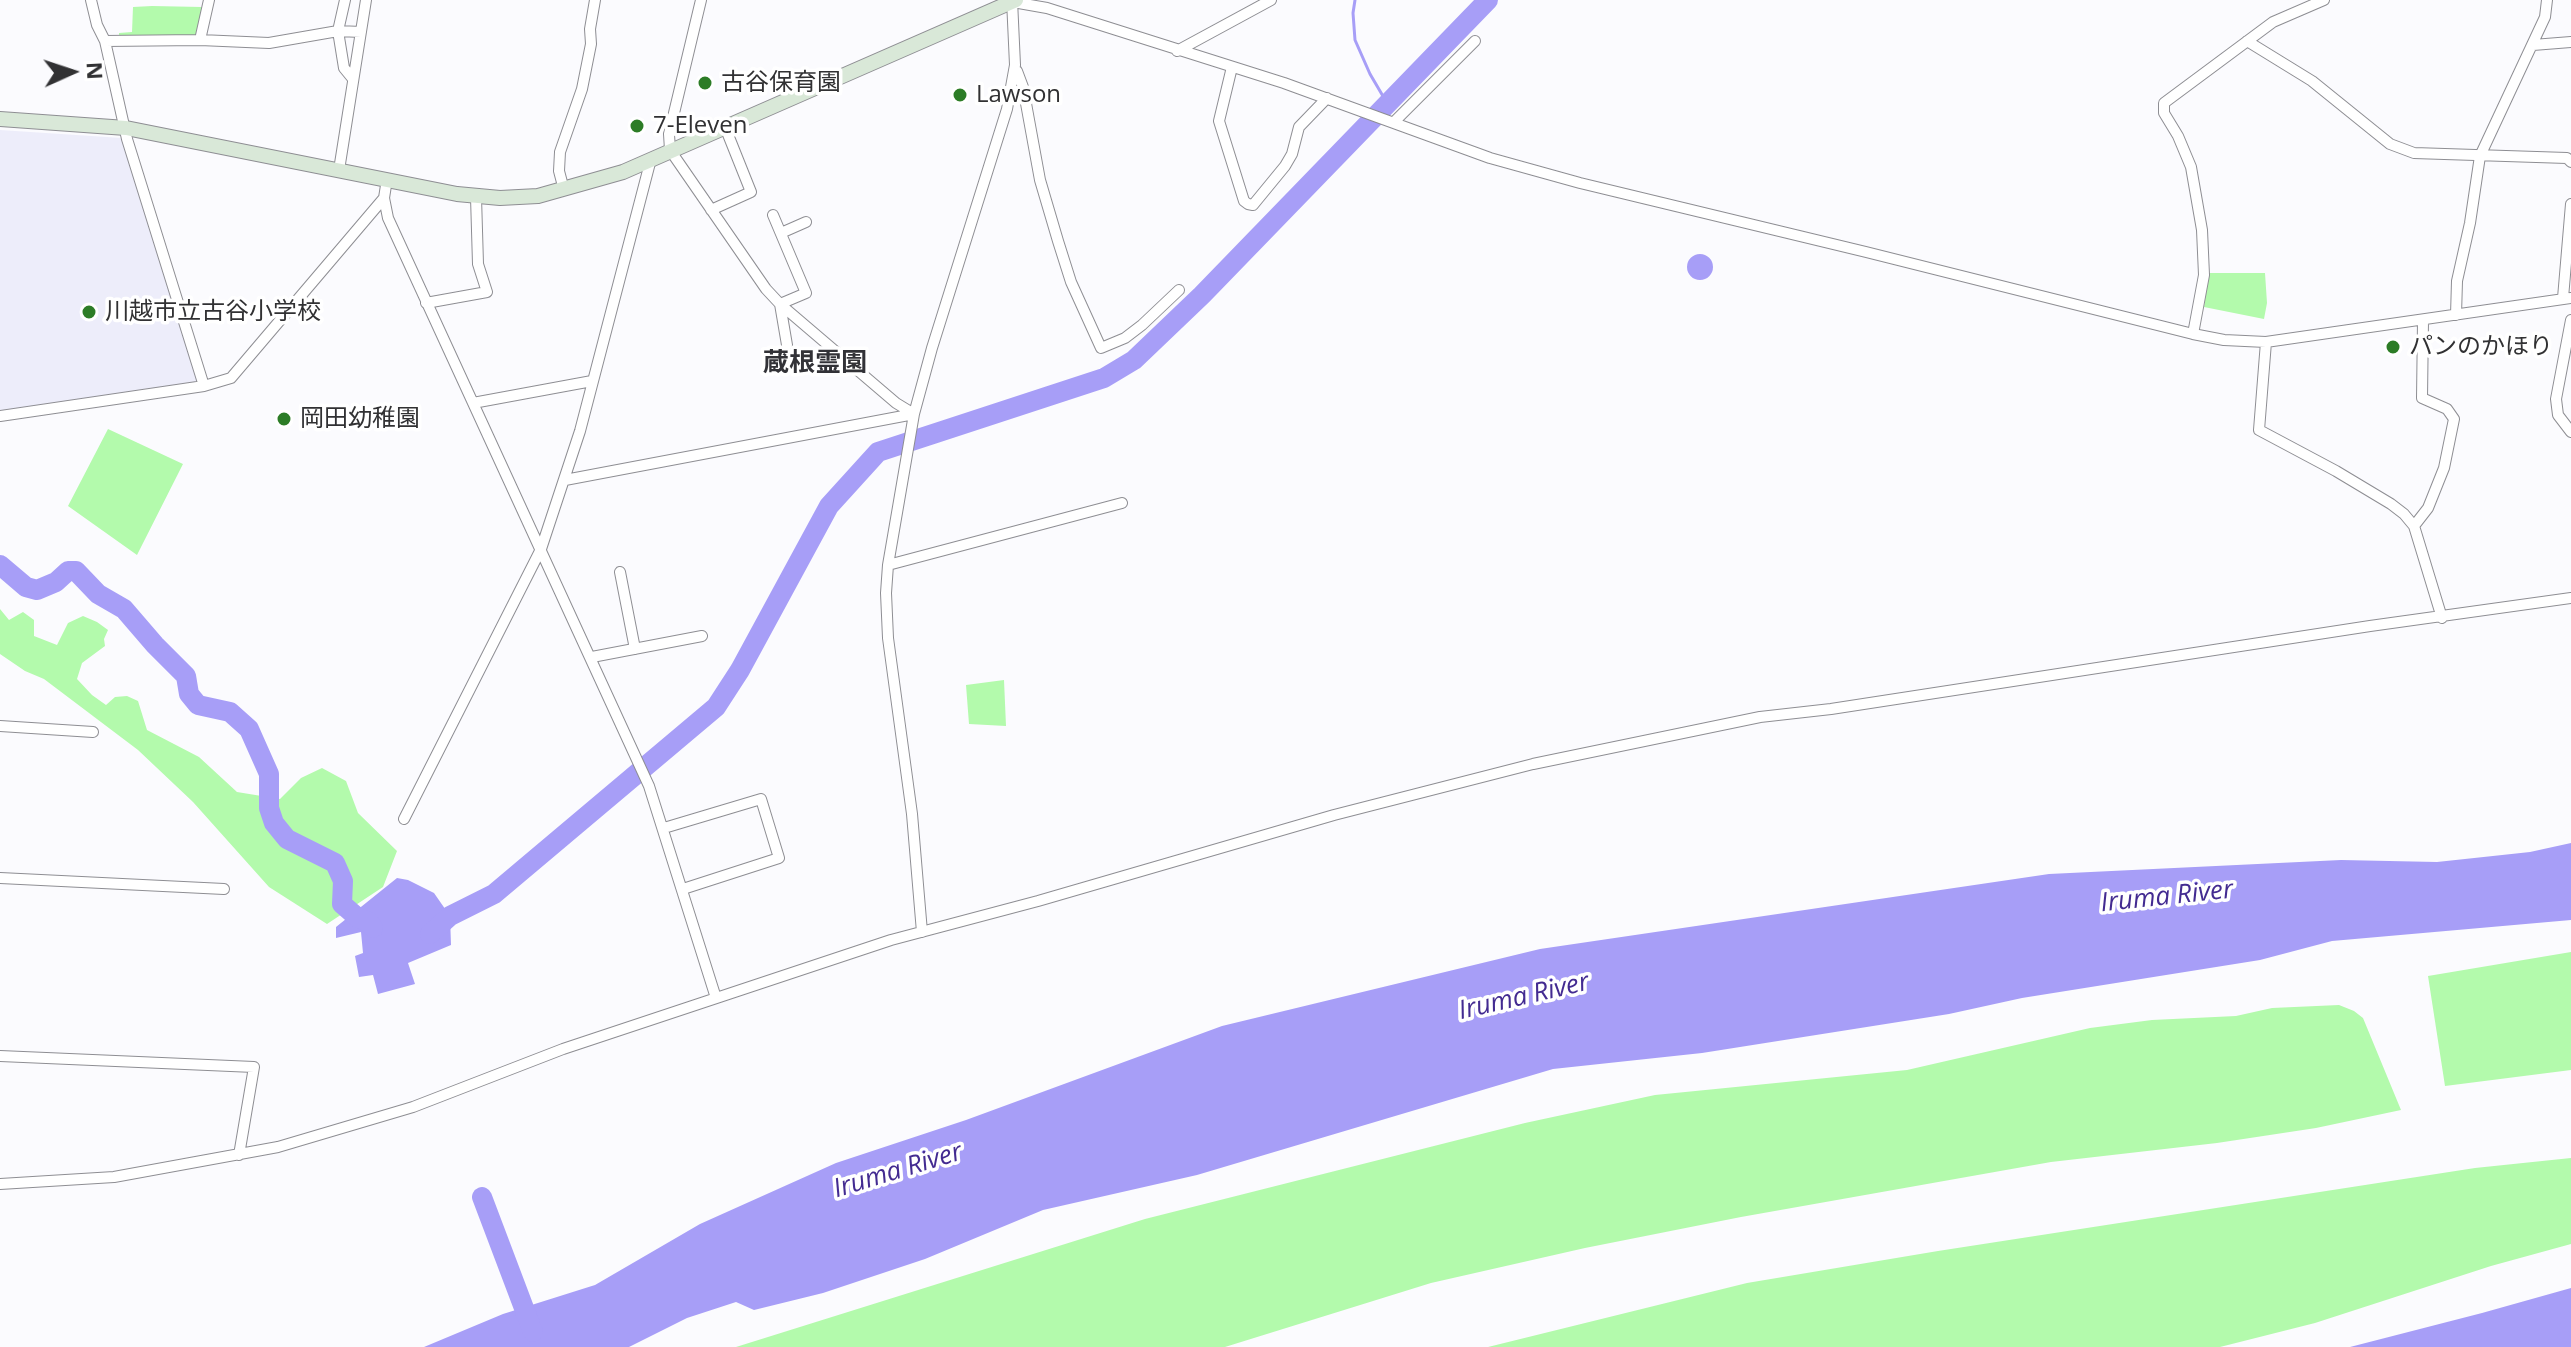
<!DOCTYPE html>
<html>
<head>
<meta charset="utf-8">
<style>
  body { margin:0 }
  #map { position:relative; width:2571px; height:1347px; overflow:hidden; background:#fbfbfe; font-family:"Open Sans",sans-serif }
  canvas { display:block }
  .north { position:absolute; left:32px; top:32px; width:80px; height:80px; -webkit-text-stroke:6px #fff; paint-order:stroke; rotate:87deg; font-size:22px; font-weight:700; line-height:32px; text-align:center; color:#313133 }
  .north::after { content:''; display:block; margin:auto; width:28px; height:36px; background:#313133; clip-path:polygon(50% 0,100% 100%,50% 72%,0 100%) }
</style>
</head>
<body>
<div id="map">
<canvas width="2571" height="1347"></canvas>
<div class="north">N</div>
</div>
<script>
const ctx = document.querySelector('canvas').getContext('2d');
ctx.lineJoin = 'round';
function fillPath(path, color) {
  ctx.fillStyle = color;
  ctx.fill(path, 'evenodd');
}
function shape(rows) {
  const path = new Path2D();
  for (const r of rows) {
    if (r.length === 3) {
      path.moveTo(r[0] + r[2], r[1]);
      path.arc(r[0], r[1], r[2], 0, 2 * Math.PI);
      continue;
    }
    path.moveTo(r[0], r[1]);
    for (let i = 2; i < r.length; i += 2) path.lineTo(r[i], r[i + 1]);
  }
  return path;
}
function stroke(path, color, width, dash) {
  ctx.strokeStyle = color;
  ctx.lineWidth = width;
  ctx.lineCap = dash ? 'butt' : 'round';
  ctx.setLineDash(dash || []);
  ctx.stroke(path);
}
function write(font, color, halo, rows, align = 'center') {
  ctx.font = font + ' "Open Sans","Noto Sans JP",sans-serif';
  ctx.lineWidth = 7;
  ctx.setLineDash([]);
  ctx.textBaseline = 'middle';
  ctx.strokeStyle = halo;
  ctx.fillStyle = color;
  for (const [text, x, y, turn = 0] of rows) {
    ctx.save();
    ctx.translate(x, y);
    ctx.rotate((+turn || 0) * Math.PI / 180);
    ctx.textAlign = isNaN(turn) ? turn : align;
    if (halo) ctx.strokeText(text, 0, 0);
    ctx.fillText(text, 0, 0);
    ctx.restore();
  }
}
fillPath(shape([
  [0,130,122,138,199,379,197,384,0,411]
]), '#ededfa');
fillPath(shape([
  [152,6,202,7,197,34,194,37,119,37,119,33,132,32,133,7],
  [2209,273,2265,273,2267,303,2264,319,2204,307],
  [108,429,183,464,137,555,68,506],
  [0,609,9,620,23,612,34,620,34,636,57,645,68,623,83,616,97,622,108,630,104,639,105,646,82,663,77,679,92,695,106,705,115,697,127,696,138,701,147,730,199,757,237,792,280,799,301,778,322,768,346,781,358,813,397,851,383,887,327,924,269,887,193,802,138,750,44,679,25,671,0,654],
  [1004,680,1006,726,969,724,966,685],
  [2571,952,2571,1070,2445,1086,2428,976],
  [2339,1005,2354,1011,2363,1018,2401,1110,2316,1128,2217,1143,2051,1162,1741,1217,1585,1248,1431,1283,1225,1347,736,1347,1145,1219,1525,1123,1655,1095,1907,1070,2090,1028,2152,1020,2236,1016,2272,1008],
  [2571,1158,2571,1244,2491,1266,2315,1323,2220,1347,1488,1347,1747,1283,1938,1251,2475,1168]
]), '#b3faac');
fillPath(shape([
  [1700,267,13],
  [2571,843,2571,920,2332,941,2260,960,2022,998,1949,1014,1702,1053,1553,1069,1197,1175,1043,1210,925,1259,823,1293,754,1310,736,1302,687,1318,629,1347,424,1347,503,1314,595,1285,700,1224,836,1163,966,1120,1222,1026,1540,949,2049,874,2341,860,2437,862,2530,852],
  [397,878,408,880,434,893,450,916,451,945,408,963,415,984,378,994,373,975,359,977,355,956,363,953,361,932,336,938,336,927],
  [2571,1288,2571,1347,2350,1347,2482,1313]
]), '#a79ef7');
stroke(shape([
  [1355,0,1353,13,1355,40,1370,74,1387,103]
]), '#a79ef7', 3);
stroke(shape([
  [0,565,26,587,37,590,56,582,68,571,76,571,98,594,124,609,155,645,186,676,189,694,198,705,230,712,249,729,269,774,269,808,274,823,287,839,335,863,343,881,342,904,358,918,369,922,373,928],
  [430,934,450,916,494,894,716,707,740,670,829,506,878,452,1104,378,1134,360,1202,295,1488,0],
  [482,1197,533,1332]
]), '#a79ef7', 20);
const street = shape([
  [91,0,97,25,105,41,127,139,204,386],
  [345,0,338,31,344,68,353,79],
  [701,0,669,134,670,150,766,289,780,304,896,403,914,414],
  [1013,2,1047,8,1284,83,1490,158,1580,183,1866,252,2193,334,2224,340,2266,342,2571,298],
  [200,40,269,43,338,31,361,32],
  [105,41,200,40,209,0],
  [2247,41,2312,81,2390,144,2414,153,2567,158,2571,162],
  [2533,45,2571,42],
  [1177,51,1271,0],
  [1232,67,1219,121,1244,201,1248,204,1253,205,1285,166,1292,154,1299,127,1327,98],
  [1017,71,1023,87,1040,180,1058,241,1071,282,1101,348,1125,338,1142,325,1179,290],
  [1395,121,1475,41],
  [339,170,366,0],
  [387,179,384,198,388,218,649,786,716,998],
  [564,190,559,171,560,152,582,89,591,44,590,29,595,0],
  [711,210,751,192,725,127],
  [773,215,806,293,780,304,787,345],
  [781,233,806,222],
  [2563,298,2571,204],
  [426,303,487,292,478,264,476,197],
  [2456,315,2457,281,2470,223,2480,156,2545,17,2547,0],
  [2571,320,2556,399,2558,415,2571,432],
  [2193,334,2204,275,2202,230,2191,167,2178,136,2164,113,2164,103,2273,22,2324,0],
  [2266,342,2259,430,2336,471,2391,504,2404,514,2414,526,2442,618],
  [473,403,592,381],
  [0,416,204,386,231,378,384,198],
  [565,480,914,414],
  [2414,526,2428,508,2444,468,2454,419,2447,409,2422,398,2423,321],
  [888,565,1122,503],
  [620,572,635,649],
  [592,657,702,636],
  [0,726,93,732],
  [404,819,541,549,580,431,651,159],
  [664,828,761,799,779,858,683,889],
  [0,878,224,889],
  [922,932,912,814,888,638,886,593,888,565,914,414,932,348,1007,109,1015,65,1012,0],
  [0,1056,254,1067,239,1155],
  [0,1184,114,1177,278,1147,413,1107,563,1049,891,940,1038,901,1334,815,1533,764,1760,717,1831,709,2370,626,2571,598]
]);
const secondary = shape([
  [0,119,126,128,457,194,500,198,538,196,623,172,1016,0]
]);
stroke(street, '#8e8e93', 12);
stroke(secondary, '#8e8e93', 16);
stroke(street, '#fff', 10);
stroke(secondary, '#d9e8d8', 14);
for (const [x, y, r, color] of [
  [705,83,8,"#2c7c26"],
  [960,95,8,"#2c7c26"],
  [637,126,8,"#2c7c26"],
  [89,312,8,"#2c7c26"],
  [2393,347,8,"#2c7c26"],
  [284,419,8,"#2c7c26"]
]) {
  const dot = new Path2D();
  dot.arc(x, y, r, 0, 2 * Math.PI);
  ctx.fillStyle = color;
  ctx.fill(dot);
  stroke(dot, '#fff', 3);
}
write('24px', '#313133', '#fff', [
  ["古谷保育園",721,83],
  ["Lawson",976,95],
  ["7-Eleven",653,126],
  ["川越市立古谷小学校",105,312],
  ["パンのかほり",2409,347],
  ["岡田幼稚園",300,419]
], 'left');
write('bold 26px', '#323237', '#fff', [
  ["蔵根霊園",815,364]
]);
write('italic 26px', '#432b91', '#fff', [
  ["Iruma River",2167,897,-6],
  ["Iruma River",1524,997,-13],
  ["Iruma River",898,1171,-17]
]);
</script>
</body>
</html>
